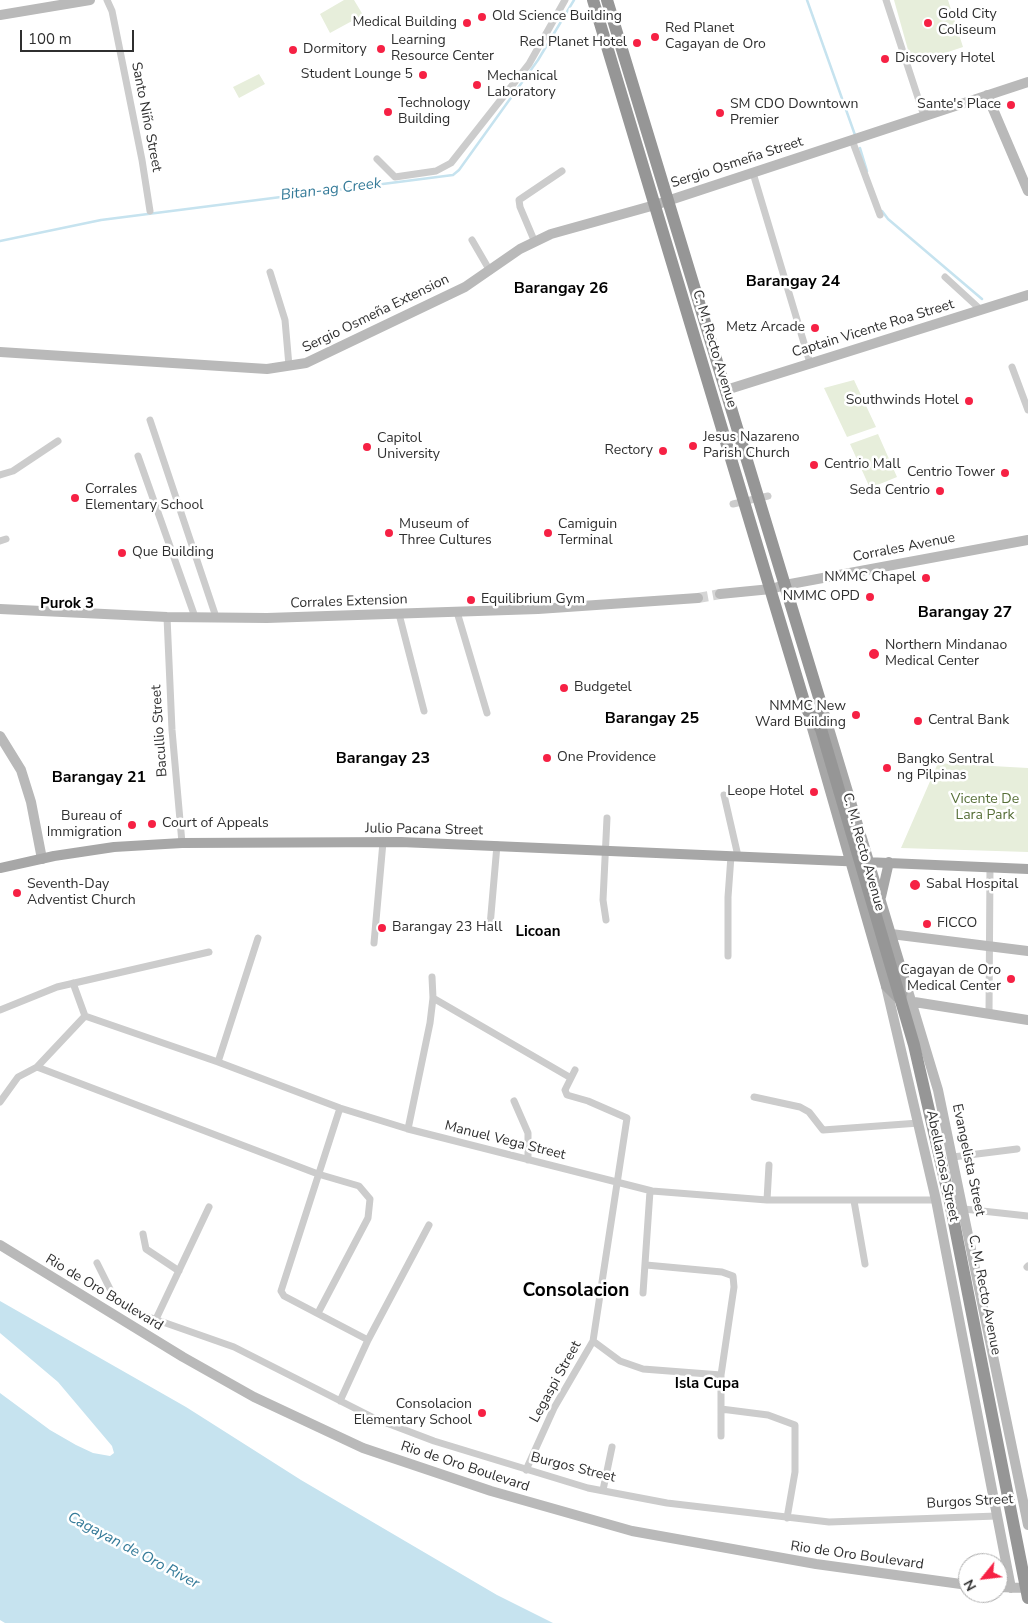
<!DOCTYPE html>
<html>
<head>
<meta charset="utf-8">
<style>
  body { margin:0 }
  #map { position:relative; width:1028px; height:1623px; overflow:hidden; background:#fff; font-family:"Nunito Sans",sans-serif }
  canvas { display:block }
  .north { position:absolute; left:958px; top:1553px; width:50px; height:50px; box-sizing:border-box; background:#fff; border:1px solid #acacac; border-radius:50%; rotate:241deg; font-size:14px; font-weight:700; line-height:20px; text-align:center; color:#2f2f2f }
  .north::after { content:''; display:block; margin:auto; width:18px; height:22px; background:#f62144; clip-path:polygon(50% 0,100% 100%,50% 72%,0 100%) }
  .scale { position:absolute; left:20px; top:30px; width:114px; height:22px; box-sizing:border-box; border:2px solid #2f2f2f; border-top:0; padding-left:6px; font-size:15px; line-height:18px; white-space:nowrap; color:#2f2f2f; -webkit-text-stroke:4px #fff; paint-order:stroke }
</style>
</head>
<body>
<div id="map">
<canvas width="1028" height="1623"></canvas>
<div class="north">N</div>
<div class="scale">100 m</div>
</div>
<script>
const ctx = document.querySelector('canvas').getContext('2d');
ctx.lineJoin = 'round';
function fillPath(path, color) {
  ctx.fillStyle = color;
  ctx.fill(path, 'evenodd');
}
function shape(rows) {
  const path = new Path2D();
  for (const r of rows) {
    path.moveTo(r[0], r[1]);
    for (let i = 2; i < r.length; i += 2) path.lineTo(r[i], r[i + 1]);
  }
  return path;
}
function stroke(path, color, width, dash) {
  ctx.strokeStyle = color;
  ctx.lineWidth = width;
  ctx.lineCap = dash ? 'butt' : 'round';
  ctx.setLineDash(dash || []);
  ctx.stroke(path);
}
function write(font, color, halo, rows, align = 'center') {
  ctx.font = font + ' "Nunito Sans",sans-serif';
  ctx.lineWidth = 5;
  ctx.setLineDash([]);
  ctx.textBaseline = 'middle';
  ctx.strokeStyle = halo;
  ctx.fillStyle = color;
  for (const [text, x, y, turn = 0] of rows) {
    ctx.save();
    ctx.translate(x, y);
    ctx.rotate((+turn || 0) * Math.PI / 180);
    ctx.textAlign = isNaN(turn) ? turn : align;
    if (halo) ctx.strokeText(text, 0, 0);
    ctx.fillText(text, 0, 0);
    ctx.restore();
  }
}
fillPath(shape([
  [344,0,354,0,363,15,330,33,320,14],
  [894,0,948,0,963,47,912,64],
  [259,74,265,84,239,98,233,87],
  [854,380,876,427,847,437,824,388],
  [878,434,897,477,870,488,850,444],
  [938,763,1028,768,1028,852,901,848]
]), '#e7eedb');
fillPath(shape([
  [0,1301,186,1407,301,1480,497,1595,553,1623,5,1623,0,1620,0,1393,50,1430,76,1445,93,1453,110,1456,114,1453,112,1446,58,1382,0,1333]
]), '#c6e3ef');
stroke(shape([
  [807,0,855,135],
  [860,148,867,171],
  [882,211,888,219,982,299],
  [0,241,101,220,453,175,459,170,538,60,574,0]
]), '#c6e3ef', 2.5);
stroke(shape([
  [698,598,720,594]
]), '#d5d5d5', 10, [10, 5]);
stroke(shape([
  [107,0,112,11,142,160,150,211],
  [886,0,924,116],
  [852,140,880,215],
  [377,159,395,177,436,171,451,163,529,64,565,0],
  [753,173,810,363],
  [472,240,490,271],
  [534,240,520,207,519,200,562,171],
  [270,272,285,320,289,366],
  [945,277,981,310],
  [1012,367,1028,410],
  [150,420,216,617],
  [138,456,195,617],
  [0,475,13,471,58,441],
  [733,504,768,496],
  [0,541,6,539],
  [457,612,487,713],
  [399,614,424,711],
  [167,617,172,730,182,843],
  [724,795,738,856],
  [606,920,603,900,607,818],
  [490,926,497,845],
  [374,943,383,842],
  [728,956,728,897,731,856],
  [73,983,85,1016],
  [433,998,571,1078],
  [0,1010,57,987,209,952],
  [989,1013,990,867],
  [85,1016,218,1062,340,1108,408,1129,652,1191,767,1200,936,1200],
  [85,1016,37,1067,318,1174,359,1186,370,1199,368,1218,318,1313],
  [218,1062,258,938],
  [754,1097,800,1107,809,1112,823,1130,919,1123],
  [514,1101,528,1133,528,1160],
  [0,1102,18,1077,37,1067],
  [340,1108,281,1291,284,1296,368,1340],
  [408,1129,430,1023,433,998,432,977],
  [953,1157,1017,1149],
  [767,1200,769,1165],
  [854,1201,865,1264],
  [964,1209,1028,1216],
  [143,1234,146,1249,179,1271],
  [97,1263,113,1295,119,1302,140,1314,234,1347,376,1419,434,1441,588,1488,667,1503,829,1522,997,1516],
  [646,1265,722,1272,733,1276,734,1287,721,1375,721,1436],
  [1027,1267,1028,1266],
  [643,1293,650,1191],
  [156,1319,209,1207],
  [593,1341,620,1361,643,1369,721,1375],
  [340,1401,368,1340,429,1225],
  [721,1409,768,1415,795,1425,795,1472,787,1518],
  [526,1470,554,1408,593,1341,627,1118,588,1101,567,1095,565,1090,575,1070],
  [603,1490,612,1447]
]), '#ccc', 7);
stroke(shape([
  [0,15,90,0],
  [987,95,1028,191],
  [0,352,267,369,306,363,465,287,520,249,551,234,655,205,1028,82],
  [726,390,1028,295],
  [720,594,771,589,785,585,1028,540],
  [0,609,167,617,267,618,538,609,698,598],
  [0,736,21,770,31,802,42,859],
  [891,934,1028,951],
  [905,981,938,1090,1028,1525],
  [886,986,936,1200,1011,1588],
  [908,1001,1028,1020],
  [0,1245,183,1357,254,1397,363,1448,491,1491,632,1531,816,1564,968,1585],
  [998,1587,1028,1588]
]), '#b9b9b9', 10);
stroke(shape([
  [824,712,905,981,901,1000],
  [808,714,886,986,900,1000],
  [0,868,54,856,114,847,182,843,401,842,1028,869],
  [881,897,889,862]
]), '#a7a7a7', 10);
stroke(shape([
  [593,0,806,708,821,729,914,1045,950,1202,1028,1598],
  [607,0,821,704,821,729]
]), '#969696', 12);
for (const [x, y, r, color] of [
  [482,17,5,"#f62144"],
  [467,23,5,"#f62144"],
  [928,23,5,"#f62144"],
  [655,37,5,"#f62144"],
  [637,43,5,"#f62144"],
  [381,49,5,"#f62144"],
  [293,50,5,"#f62144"],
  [885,59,5,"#f62144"],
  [423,75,5,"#f62144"],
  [477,85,5,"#f62144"],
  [1011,105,5,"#f62144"],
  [388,112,5,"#f62144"],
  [720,113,5,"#f62144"],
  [815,328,5,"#f62144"],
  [969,401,5,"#f62144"],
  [693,446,5,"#f62144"],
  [367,447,5,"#f62144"],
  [663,451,5,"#f62144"],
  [814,465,5,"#f62144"],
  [1005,473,5,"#f62144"],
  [940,491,5,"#f62144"],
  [75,498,5,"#f62144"],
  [389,533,5,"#f62144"],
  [548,533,5,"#f62144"],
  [122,553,5,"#f62144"],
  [926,578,5,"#f62144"],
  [870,597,5,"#f62144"],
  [471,600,5,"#f62144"],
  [874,654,6,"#f62144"],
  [564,688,5,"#f62144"],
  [856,715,5,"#f62144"],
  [918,721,5,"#f62144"],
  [547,758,5,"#f62144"],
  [887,768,5,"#f62144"],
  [814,792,5,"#f62144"],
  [152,824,5,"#f62144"],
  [132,825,5,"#f62144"],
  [915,885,6,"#f62144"],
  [17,893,5,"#f62144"],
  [927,924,5,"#f62144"],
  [382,928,5,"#f62144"],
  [1011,979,5,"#f62144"],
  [482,1413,5,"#f62144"]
]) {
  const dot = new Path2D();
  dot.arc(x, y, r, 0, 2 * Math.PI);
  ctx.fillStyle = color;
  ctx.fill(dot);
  stroke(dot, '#fff', 2);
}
write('14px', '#2f2f2f', '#fff', [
  ["Gold City",938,15],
  ["Coliseum",938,31],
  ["Old Science Building",492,17],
  ["Medical Building",457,23,"right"],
  ["Red Planet",665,29],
  ["Cagayan de Oro",665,45],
  ["Learning",391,41],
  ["Resource Center",391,57],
  ["Red Planet Hotel",627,43,"right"],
  ["Dormitory",303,50],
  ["Discovery Hotel",895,59],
  ["Student Lounge 5",413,75,"right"],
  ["Mechanical",487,77],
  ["Laboratory",487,93],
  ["Technology",398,104],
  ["Building",398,120],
  ["SM CDO Downtown",730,105],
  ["Premier",730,121],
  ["Sante's Place",1001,105,"right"],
  ["Metz Arcade",805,328,"right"],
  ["Southwinds Hotel",959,401,"right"],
  ["Jesus Nazareno",703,438],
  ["Parish Church",703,454],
  ["Capitol",377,439],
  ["University",377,455],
  ["Rectory",653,451,"right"],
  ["Centrio Mall",824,465],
  ["Centrio Tower",995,473,"right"],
  ["Corrales",85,490],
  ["Elementary School",85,506],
  ["Seda Centrio",930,491,"right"],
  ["Museum of",399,525],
  ["Three Cultures",399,541],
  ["Camiguin",558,525],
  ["Terminal",558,541],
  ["Que Building",132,553],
  ["NMMC Chapel",916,578,"right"],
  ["NMMC OPD",860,597,"right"],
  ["Equilibrium Gym",481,600],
  ["Northern Mindanao",885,646],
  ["Medical Center",885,662],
  ["Budgetel",574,688],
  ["NMMC New",846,707,"right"],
  ["Ward Building",846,723,"right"],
  ["Central Bank",928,721],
  ["One Providence",557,758],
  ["Bangko Sentral",897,760],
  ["ng Pilpinas",897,776],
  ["Leope Hotel",804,792,"right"],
  ["Bureau of",122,817,"right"],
  ["Immigration",122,833,"right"],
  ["Court of Appeals",162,824],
  ["Seventh-Day",27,885],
  ["Adventist Church",27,901],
  ["Sabal Hospital",926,885],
  ["FICCO",937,924],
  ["Barangay 23 Hall",392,928],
  ["Cagayan de Oro",1001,971,"right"],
  ["Medical Center",1001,987,"right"],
  ["Consolacion",472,1405,"right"],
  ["Elementary School",472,1421,"right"]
], 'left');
write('14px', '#2f2f2f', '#fff', [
  ["Santo Niño Street",146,117,79],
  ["Sergio Osmeña Street",737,163,-18],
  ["Sergio Osmeña Extension",376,314,-26],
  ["Captain Vicente Roa Street",873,329,-17],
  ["C. M. Recto Avenue",714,349,73],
  ["Corrales Avenue",904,548,-11],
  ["Corrales Extension",349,602,-2],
  ["Bacullio Street",160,731,-94],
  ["Julio Pacana Street",424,830,1],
  ["C. M. Recto Avenue",863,852,74],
  ["Manuel Vega Street",505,1141,14],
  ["Evangelista Street",968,1160,78],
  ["Abellanosa Street",942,1166,78],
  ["Rio de Oro Boulevard",104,1293,31],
  ["C. M. Recto Avenue",984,1295,79],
  ["Legaspi Street",556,1382,-61],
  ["Rio de Oro Boulevard",465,1467,18],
  ["Burgos Street",573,1468,14],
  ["Burgos Street",970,1502,-3],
  ["Rio de Oro Boulevard",857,1556,8]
]);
write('14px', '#576f38', '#fff', [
  ["Vicente De",985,800],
  ["Lara Park",985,816]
]);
write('italic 15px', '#357b99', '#fff', [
  ["Bitan-ag Creek",331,190,-7],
  ["Cagayan de Oro River",133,1551,28]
]);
write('bold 15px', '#000', '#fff', [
  ["Purok 3",67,604],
  ["Licoan",538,932],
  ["Isla Cupa",707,1384]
]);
write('bold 16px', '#000', '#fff', [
  ["Barangay 24",793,282],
  ["Barangay 26",561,289],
  ["Barangay 27",965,613],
  ["Barangay 25",652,719],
  ["Barangay 23",383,759],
  ["Barangay 21",99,778]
]);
write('bold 19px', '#000', '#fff', [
  ["Consolacion",576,1291]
]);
</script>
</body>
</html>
